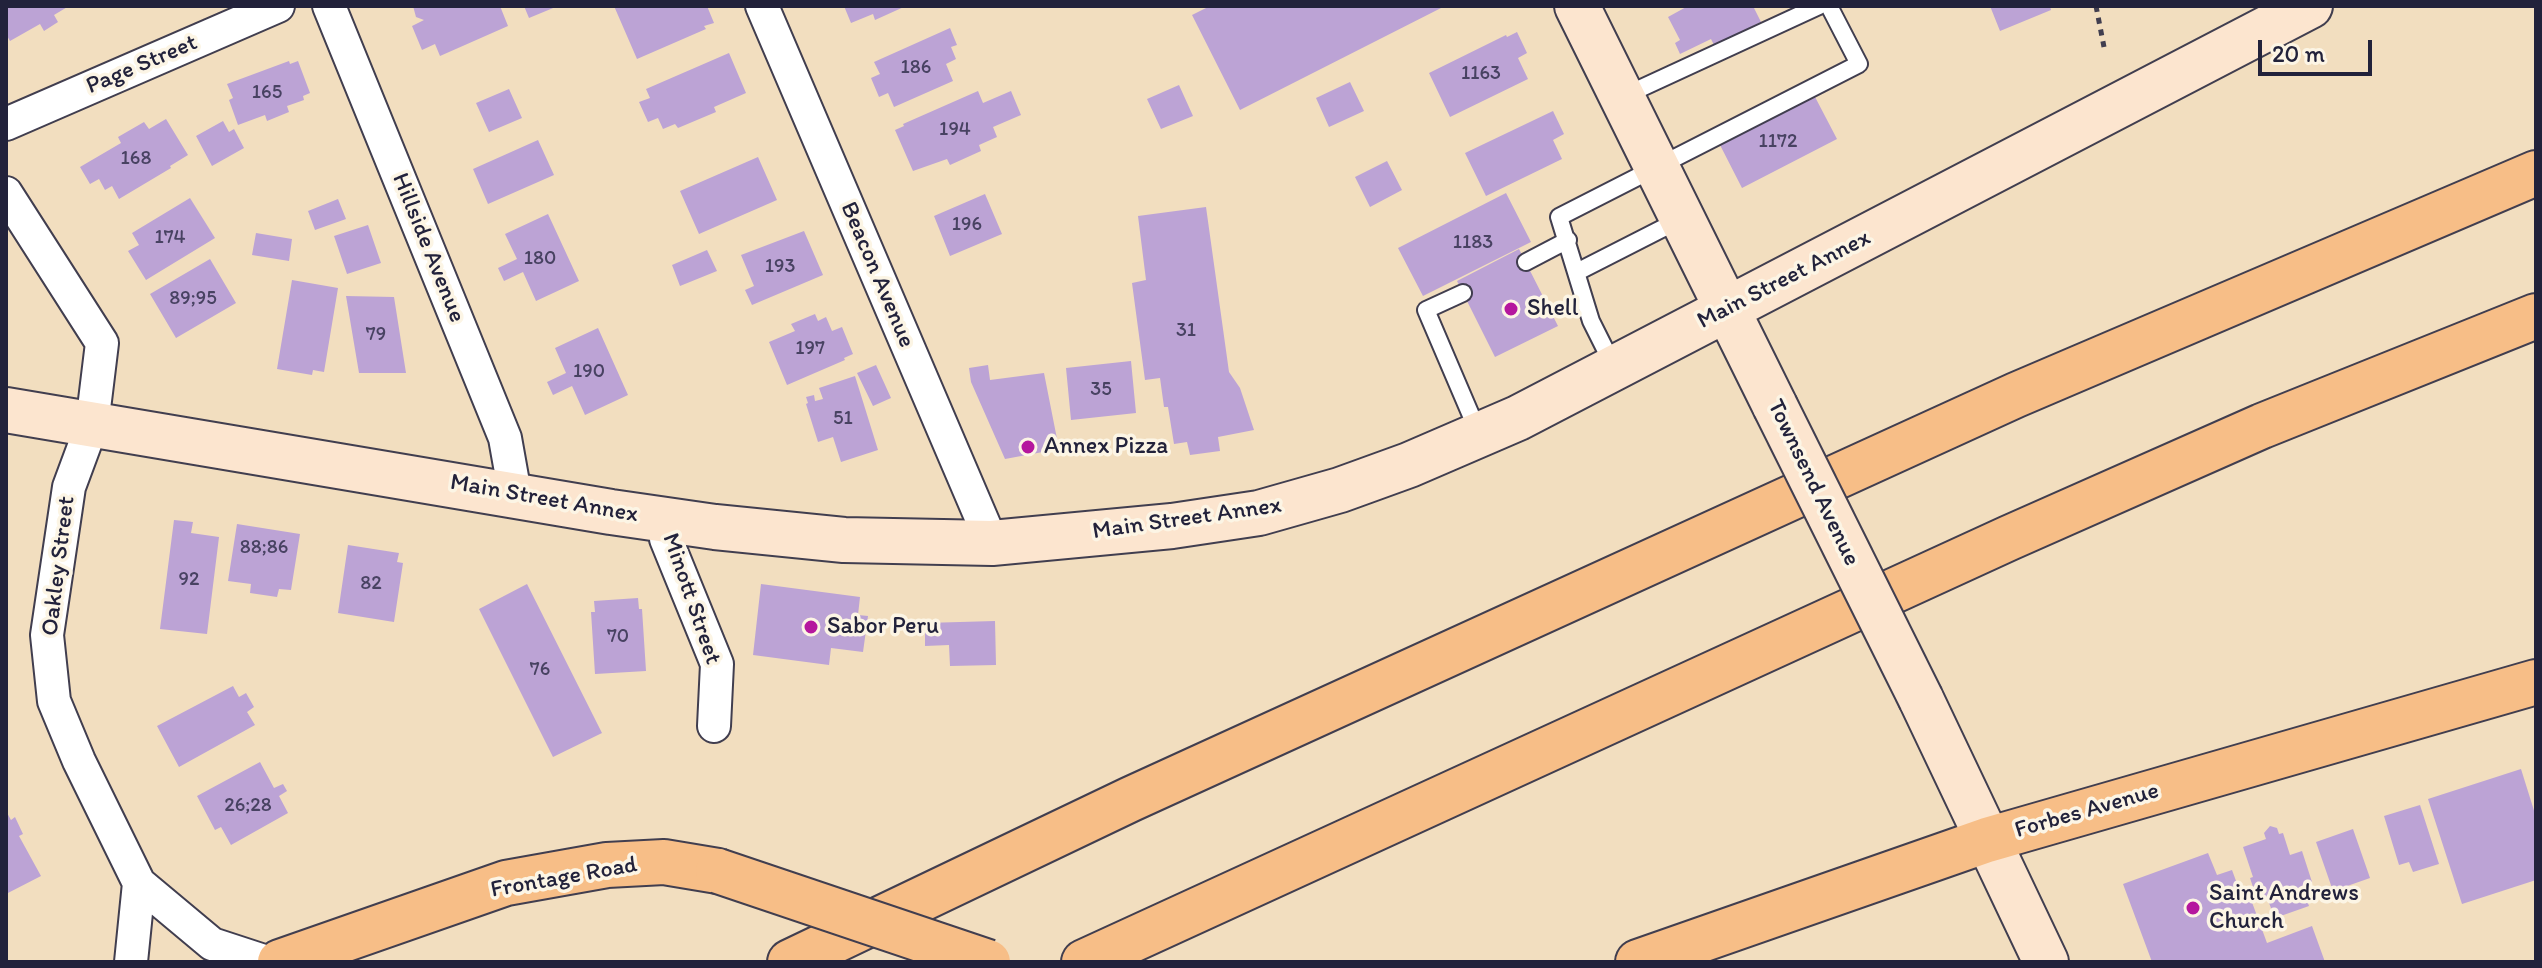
<!DOCTYPE html>
<html>
<head>
<meta charset="utf-8">
<style>
  body { margin:0 }
  #map { position:relative; width:2542px; height:968px; overflow:hidden; background:#f2debf; font-family:Itim,sans-serif }
  canvas { display:block }
  .frame { position:absolute; inset:0; border:8px solid #22223b; pointer-events:none }
  .scale { position:absolute; left:2258px; top:40px; width:114px; height:36px; box-sizing:border-box; border:4px solid #22223b; border-top:0; padding-left:10px; font-size:24px; line-height:28px; white-space:nowrap; color:#22223b; -webkit-text-stroke:6px #fcf5e5; paint-order:stroke }
</style>
</head>
<body>
<div id="map">
<canvas width="2542" height="968"></canvas>
<div class="frame"></div>
<div class="scale">20 m</div>
</div>
<script>
const ctx = document.querySelector('canvas').getContext('2d');
ctx.lineJoin = 'round';
function fillPath(path, color) {
  ctx.fillStyle = color;
  ctx.fill(path, 'evenodd');
}
function shape(rows) {
  const path = new Path2D();
  for (const r of rows) {
    path.moveTo(r[0], r[1]);
    for (let i = 2; i < r.length; i += 2) path.lineTo(r[i], r[i + 1]);
  }
  return path;
}
function stroke(path, color, width, dash) {
  ctx.strokeStyle = color;
  ctx.lineWidth = width;
  ctx.lineCap = dash ? 'butt' : 'round';
  ctx.setLineDash(dash || []);
  ctx.stroke(path);
}
function write(font, color, halo, rows, align = 'center') {
  ctx.font = font + ' Itim,sans-serif';
  ctx.lineWidth = 7;
  ctx.setLineDash([]);
  ctx.textBaseline = 'middle';
  ctx.strokeStyle = halo;
  ctx.fillStyle = color;
  for (const [text, x, y, turn = 0] of rows) {
    ctx.save();
    ctx.translate(x, y);
    ctx.rotate((+turn || 0) * Math.PI / 180);
    ctx.textAlign = isNaN(turn) ? turn : align;
    if (halo) ctx.strokeText(text, 0, 0);
    ctx.fillText(text, 0, 0);
    ctx.restore();
  }
}
fillPath(shape([
  [6,6,69,6,54,15,58,22,44,31,40,24,10,41,6,34],
  [413,6,500,6,508,26,440,56,435,44,422,50,412,26,424,20,416,17],
  [524,6,558,6,529,18],
  [614,6,707,6,714,23,704,26,706,29,637,59],
  [844,6,906,6,875,20,873,14,851,23],
  [1210,6,1445,6,1240,110,1192,15],
  [1688,6,1753,6,1761,22,1714,45,1711,39,1680,54,1675,43,1680,40,1668,17],
  [1990,6,2050,6,2051,10,2000,31],
  [950,28,957,45,951,47,956,59,946,64,953,81,894,107,888,93,879,97,871,78,880,74,874,62],
  [1517,32,1527,53,1518,58,1528,79,1450,117,1429,73,1506,35,1507,37],
  [729,53,746,93,714,107,716,112,678,128,675,124,663,129,658,118,648,122,639,102,650,98,646,89],
  [289,61,290,64,298,61,310,93,303,96,304,100,287,106,289,112,267,121,265,115,238,125,229,100,233,98,227,84],
  [1350,82,1364,111,1329,127,1316,98],
  [1179,85,1193,116,1161,129,1147,99],
  [509,89,522,118,489,132,476,103],
  [978,91,983,103,1011,91,1021,115,993,127,997,137,979,145,981,151,950,165,947,159,913,171,895,130,904,126,903,124],
  [1814,95,1837,139,1742,188,1720,145],
  [1553,111,1564,134,1553,140,1562,159,1486,196,1465,153],
  [166,119,188,155,170,166,171,168,119,199,112,186,105,190,99,179,90,184,80,167,121,143,118,137,144,122,149,129],
  [223,121,229,132,234,129,244,148,212,166,196,136],
  [538,140,554,175,488,204,473,169],
  [758,157,777,200,699,234,680,191],
  [1387,161,1402,190,1370,207,1355,177],
  [1506,193,1531,242,1423,296,1398,248],
  [985,194,1002,234,950,256,934,216],
  [190,198,215,238,146,280,128,251,139,245,132,233],
  [338,199,346,219,315,230,308,211],
  [1206,207,1229,372,1240,388,1254,430,1218,437,1220,451,1190,455,1187,442,1174,444,1168,407,1164,407,1160,378,1145,380,1132,283,1146,280,1138,216],
  [548,214,579,281,536,301,523,272,504,281,498,268,517,259,505,234],
  [368,225,381,263,347,274,334,236],
  [804,231,823,275,752,305,745,290,754,286,741,255],
  [256,233,292,239,289,261,252,255],
  [1519,249,1558,326,1495,357,1457,281],
  [707,250,717,271,680,286,672,265],
  [210,259,236,303,176,338,150,294],
  [292,280,338,288,324,372,313,370,312,375,277,369],
  [346,296,394,297,406,373,359,373],
  [815,314,818,321,826,317,832,331,842,327,853,354,844,358,845,360,787,385,769,342,795,331,791,324],
  [598,328,628,395,585,415,572,386,553,395,547,382,566,373,555,348],
  [1131,361,1136,413,1071,420,1066,368],
  [876,365,891,398,873,406,857,373],
  [988,365,990,380,1044,373,1059,449,1005,459,971,382,969,368],
  [855,376,878,450,841,462,833,437,818,442,806,404,808,403,806,397,814,395,815,401,823,399,819,388],
  [174,520,193,522,191,533,219,537,207,634,160,629],
  [237,524,300,534,291,590,279,589,277,597,250,593,251,584,228,581],
  [348,545,399,553,397,562,403,563,394,622,338,613],
  [527,584,602,733,553,757,479,609],
  [761,584,860,597,858,615,868,616,863,652,831,648,829,665,753,655],
  [638,598,639,609,642,609,646,671,595,674,591,612,595,612,594,601],
  [995,621,996,665,950,666,949,645,925,646,925,623],
  [233,686,239,697,246,693,254,707,247,712,255,725,179,767,157,726],
  [260,762,274,788,283,784,287,791,279,796,288,813,231,845,221,827,215,830,197,796],
  [2521,769,2536,817,2536,880,2462,904,2428,799],
  [2420,805,2439,864,2413,872,2409,862,2399,865,2384,816],
  [6,811,11,820,15,817,23,834,19,836,41,876,6,894],
  [2270,826,2277,828,2279,834,2283,833,2290,855,2302,851,2312,882,2302,886,2309,906,2275,918,2267,898,2258,902,2250,878,2253,877,2243,847,2266,839,2264,833],
  [2353,829,2370,878,2333,891,2316,842],
  [2208,853,2217,875,2232,870,2239,889,2246,886,2267,943,2312,926,2325,962,2152,962,2123,884]
]), '#bca3d5');
const lane = shape([
  [1624,96,1819,6],
  [1526,262,1568,240],
  [1577,272,1681,219],
  [1463,293,1426,310,1479,434],
  [1614,367,1591,321,1559,217,1859,64,1829,6]
]);
const street = shape([
  [329,6,505,438,515,494],
  [762,6,992,543],
  [6,124,278,6],
  [6,193,102,343,92,425,69,487,47,635,54,701,79,761,139,883,212,944,267,962],
  [665,519,666,539,717,664,714,726],
  [131,962,139,883]
]);
const secondary = shape([
  [1577,6,1775,406],
  [6,410,611,512,715,527,844,540,992,543,1172,526,1259,513,1340,490,1409,465,1518,418,2310,6],
  [1921,699,2046,962]
]);
const primary = shape([
  [280,962,506,883,607,865,664,862,718,871],
  [1638,962,1987,840,2536,682]
]);
const highway = shape([
  [790,962,1131,799,2016,395,2536,173],
  [1084,962,2009,538,2262,426,2536,316]
]);
stroke(lane, '#413e4f', 20);
stroke(street, '#413e4f', 36);
stroke(secondary, '#413e4f', 48);
stroke(primary, '#413e4f', 48);
stroke(highway, '#413e4f', 48);
stroke(shape([
  [2096,6,2104,47]
]), '#413e4f', 5, [6, 6]);
stroke(lane, '#fff', 16);
stroke(street, '#fff', 32);
stroke(secondary, '#fce5cf', 44);
stroke(primary, '#f7be87', 44);
stroke(highway, '#f7be87', 44);
const secondaryBridge = shape([
  [1775,406,1921,699]
]);
const primaryBridge = shape([
  [718,871,988,962]
]);
stroke(secondaryBridge, '#413e4f', 48, []);
stroke(primaryBridge, '#413e4f', 48, []);
stroke(secondaryBridge, '#fce5cf', 44);
stroke(primaryBridge, '#f7be87', 44);
for (const [x, y, r, color] of [
  [1511,309,8,"#b5179e"],
  [1028,447,8,"#b5179e"],
  [811,627,8,"#b5179e"],
  [2193,908,8,"#b5179e"]
]) {
  const dot = new Path2D();
  dot.arc(x, y, r, 0, 2 * Math.PI);
  ctx.fillStyle = color;
  ctx.fill(dot);
  stroke(dot, '#fcf5e5', 3);
}
write('20px', '#484262', null, [
  ["186",916,68],
  ["1163",1481,74],
  ["165",267,93],
  ["194",955,130],
  ["1172",1778,142],
  ["168",136,159],
  ["196",967,225],
  ["174",170,238],
  ["1183",1473,243],
  ["180",540,259],
  ["193",780,267],
  ["89;95",193,299],
  ["31",1186,331],
  ["79",376,335],
  ["197",810,349],
  ["190",589,372],
  ["35",1101,390],
  ["51",843,419],
  ["88;86",264,548],
  ["92",189,580],
  ["82",371,584],
  ["70",618,637],
  ["76",540,670],
  ["26;28",248,806]
]);
write('24px', '#22223b', '#fcf5e5', [
  ["Page Street",142,65,-23],
  ["Hillside Avenue",428,248,68],
  ["Beacon Avenue",877,275,67],
  ["Main Street Annex",1784,280,-27],
  ["Townsend Avenue",1813,483,64],
  ["Main Street Annex",544,499,10],
  ["Main Street Annex",1187,519,-8],
  ["Oakley Street",59,566,-83],
  ["Minott Street",691,599,71],
  ["Forbes Avenue",2087,811,-16],
  ["Frontage Road",564,878,-10]
]);
write('24px', '#22223b', '#fcf5e5', [
  ["Shell",1527,309],
  ["Annex Pizza",1044,447],
  ["Sabor Peru",827,627],
  ["Saint Andrews",2209,894],
  ["Church",2209,922]
], 'left');
</script>
</body>
</html>
